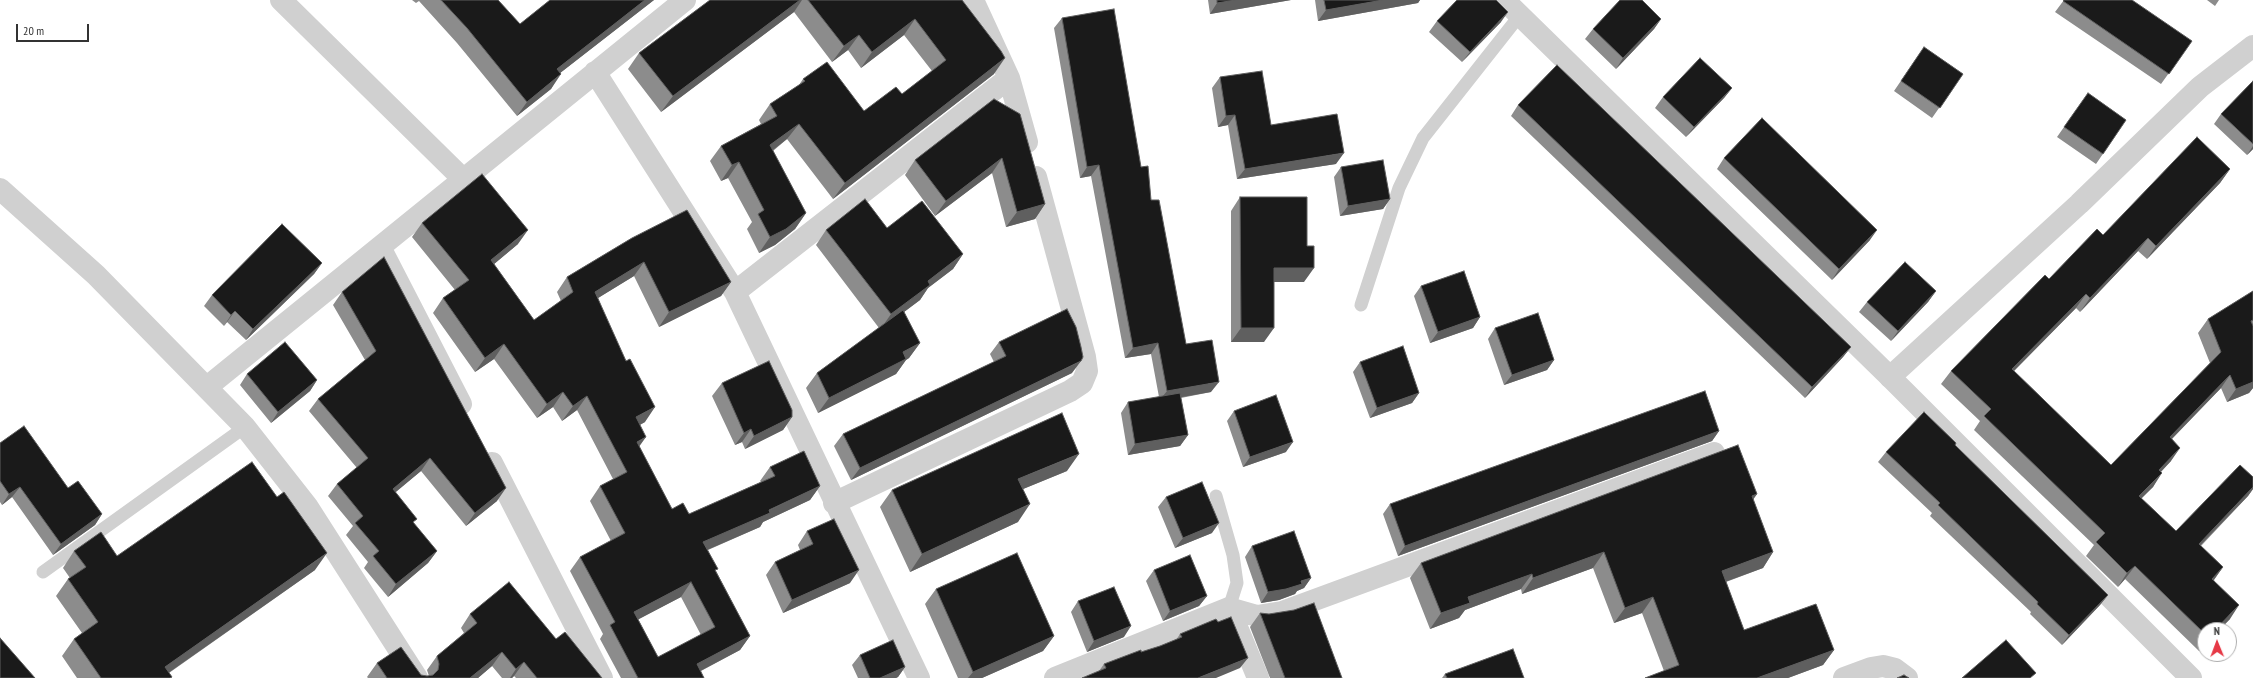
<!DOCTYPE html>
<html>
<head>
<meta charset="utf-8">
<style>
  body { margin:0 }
  #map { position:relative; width:2253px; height:678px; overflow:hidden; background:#fff; font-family:"PT Sans Narrow",sans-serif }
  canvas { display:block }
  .north { position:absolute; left:2197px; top:622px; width:40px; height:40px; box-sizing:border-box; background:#fff; border:1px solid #adadad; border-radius:50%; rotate:359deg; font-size:11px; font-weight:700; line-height:16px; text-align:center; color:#333 }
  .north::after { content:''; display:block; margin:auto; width:14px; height:18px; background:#e63946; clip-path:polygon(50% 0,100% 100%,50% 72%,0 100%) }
  .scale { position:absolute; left:16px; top:24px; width:73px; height:18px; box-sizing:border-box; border:2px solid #333; border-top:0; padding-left:5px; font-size:12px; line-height:14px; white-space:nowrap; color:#333; -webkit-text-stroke:3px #fff; paint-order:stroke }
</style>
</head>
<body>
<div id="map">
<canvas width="2253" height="678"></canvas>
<div class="north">N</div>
<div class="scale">20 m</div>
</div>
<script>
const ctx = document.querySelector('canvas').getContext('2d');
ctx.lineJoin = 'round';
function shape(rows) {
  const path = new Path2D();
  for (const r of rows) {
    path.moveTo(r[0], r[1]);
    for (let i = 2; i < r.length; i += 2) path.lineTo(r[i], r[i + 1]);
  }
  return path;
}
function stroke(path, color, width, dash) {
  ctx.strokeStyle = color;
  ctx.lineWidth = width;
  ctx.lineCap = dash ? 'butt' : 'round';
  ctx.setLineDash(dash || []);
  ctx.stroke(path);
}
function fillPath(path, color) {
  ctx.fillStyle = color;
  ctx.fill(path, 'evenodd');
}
stroke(shape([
  [1361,305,1399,188,1423,138,1520,15],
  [1216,496,1233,555,1237,583,1229,608],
  [43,572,245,427]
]), '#d0d0d0', 13);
stroke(shape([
  [281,0,463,179],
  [973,0,1009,78,1027,142],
  [595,72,735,292,919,678],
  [0,189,96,275,245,427,307,506,417,678],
  [380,247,461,404],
  [735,292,1009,78],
  [1890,377,2079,204,2200,87,2253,46],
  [207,387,685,0],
  [492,463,602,678],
  [834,503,1070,391,1082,383,1087,371,1085,357,1036,177],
  [1229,608,1258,678],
  [1055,678,1229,608,1257,616,1282,612,1714,453],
  [1844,678,1871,668,1883,666,1895,669,1907,678]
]), '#d0d0d0', 22);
stroke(shape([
  [1504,0,1890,377,2191,678]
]), '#d0d0d0', 22);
fillPath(shape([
  [412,0,498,0,520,24,550,0,654,0,560,73,551,89,517,116,457,43,419,1,416,3],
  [710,0,962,0,994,74,833,199,787,139,773,151,806,213,795,229,775,245,759,253,747,229,752,222,728,178,721,181,710,161,721,146,761,124,759,120,770,104,799,85,803,79,864,111,902,94,932,71,904,35,861,68,848,50,832,62,794,12,661,112,628,69,639,53],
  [1208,0,1291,0,1210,14],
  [1315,0,1420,0,1418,3,1318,21],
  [2064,0,2192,41,2161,84,2055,12],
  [2207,0,2219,0,2215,6],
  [1062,18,1141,167,1151,200,1186,344,1211,392,1181,398,1188,435,1180,446,1128,455,1121,413,1128,402,1159,397,1151,354,1125,358,1091,176,1080,178,1054,28],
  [1661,19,1654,29,1616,69,1585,39,1593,29],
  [1437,21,1501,22,1462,62,1429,32],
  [1924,47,1963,74,1932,118,1894,91],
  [1220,77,1271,125,1336,164,1237,179,1228,125,1218,127,1212,88],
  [2253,81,2253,149,2247,155,2214,124,2221,114],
  [1732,88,1724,98,1686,137,1655,108,1663,97],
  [2088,93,2126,120,2096,164,2057,137],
  [994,99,1045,204,1035,219,1006,227,992,173,935,216,905,175,915,160],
  [1518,105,1851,347,1843,357,1805,398,1511,116],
  [1724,158,1870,240,1832,280,1717,169],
  [1341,167,1390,199,1383,209,1340,216,1334,177],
  [2230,169,2220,183,2147,259,2138,251,2080,312,2076,308,2014,371,2111,465,2210,363,2198,333,2208,319,2253,291,2253,388,2249,393,2227,402,2221,388,2172,439,2171,461,2161,472,2153,487,2141,498,2176,531,2253,477,2253,489,2248,496,2201,546,2223,567,2214,580,2230,619,2219,630,2205,630,2205,644,2199,651,2125,579,2118,587,2086,556,2094,545,1974,430,1980,421,1941,384,1951,371,2049,279,2103,235],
  [1240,197,1304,282,1274,282,1264,342,1231,342,1231,211],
  [422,223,518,244,494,264,534,320,561,301,557,292,567,277,632,238,731,282,721,296,659,327,634,276,598,298,645,422,640,425,639,446,672,509,689,514,761,482,760,481,770,467,820,486,810,500,763,522,760,527,708,550,716,571,750,636,740,650,701,671,704,678,621,678,600,639,603,634,570,571,580,557,611,541,590,501,600,486,613,479,577,410,562,421,553,407,537,418,494,359,475,372,433,313,443,298,455,290,412,237],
  [681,597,701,635,658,657,638,619],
  [887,228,963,254,953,269,928,288,920,300,904,312,920,343,909,358,906,360,896,374,818,413,806,388,817,373,879,328,816,245,826,230],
  [322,263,314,274,246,340,227,322,224,326,204,306,212,295],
  [1421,286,1480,317,1473,328,1430,343,1414,296],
  [1936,291,1928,302,1891,341,1859,312,1867,302],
  [342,292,497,501,466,526,421,471,395,492,414,524,437,551,428,563,388,597,364,568,368,562,346,535,353,526,328,496,337,484,357,468,309,411,318,399,365,360,333,305],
  [1495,328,1554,360,1547,370,1504,385,1488,339],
  [999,342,1072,373,851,480,834,446,843,434,994,362,990,354],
  [1360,362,1419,393,1412,403,1370,418,1353,372],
  [247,374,317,380,310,391,271,423,240,385],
  [722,383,792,417,783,430,745,449,742,442,735,445,712,396],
  [1234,411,1286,452,1243,467,1227,421],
  [1719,431,1712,441,1398,556,1383,514,1390,504],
  [0,443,102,514,95,525,53,555,12,497,2,505,0,502],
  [1956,443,1955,445,2108,595,2100,605,2062,645,2030,614,2031,612,1930,516,1932,513,1878,462,1886,452],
  [1067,471,1023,489,1018,522,910,572,880,507,892,490],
  [1757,494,1753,499,1773,552,1763,568,1726,582,1744,630,1834,650,1823,665,1788,678,1645,678,1664,671,1642,613,1614,623,1593,568,1522,594,1521,589,1465,610,1459,618,1430,629,1410,578,1421,563],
  [1166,497,1212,533,1175,548,1158,507],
  [807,531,850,583,783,613,766,575,775,562,800,550,798,545],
  [1252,546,1311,578,1304,588,1297,591,1295,594,1279,600,1261,603,1245,557],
  [74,551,117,556,315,570,169,673,172,677,171,678,77,678,62,656,74,639,82,633,56,596,68,579,70,578,63,568],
  [1154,570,1207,596,1199,606,1163,621,1146,581],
  [936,589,1054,636,1043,651,982,678,958,678,925,604],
  [1078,601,1124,637,1087,652,1071,612],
  [1260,613,1342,678,1270,678,1250,627],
  [470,614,556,639,602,678,516,678,514,676,512,678,502,678,492,666,478,678,368,678,367,677,377,663,421,675,427,676,429,676,427,670,437,656,464,633,461,628],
  [1180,634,1240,668,1099,671,1104,664,1141,652,1160,646,1176,640],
  [860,655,905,667,898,677,896,678,858,678,852,665],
  [1445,674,1524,678,1442,678]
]), '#8c8c8c');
fillPath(shape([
  [645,0,654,0,546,84,557,69],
  [800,0,802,0,794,12,661,112,673,96],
  [1236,0,1291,0,1210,14,1217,3],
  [1383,0,1420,0,1418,3,1318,21,1326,10],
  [1508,12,1501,22,1462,62,1470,52],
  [915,19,904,35,861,68,872,52],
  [1661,19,1654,29,1616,69,1623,58],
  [859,35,848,50,832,62,844,46],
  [1005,58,994,74,833,199,845,183],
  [561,74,551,89,517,116,527,102],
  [1732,88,1724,98,1686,137,1694,127],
  [1235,115,1228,125,1218,127,1226,116],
  [799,124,787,139,759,161,770,145],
  [2253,146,2253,149,2247,155],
  [1344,153,1336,164,1237,179,1245,169],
  [1002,158,992,173,935,216,946,201],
  [739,162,728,178,721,181,732,165],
  [1099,165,1091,176,1080,178,1087,167],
  [2230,169,2220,183,2147,259,2156,246],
  [1390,199,1383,209,1340,216,1348,206],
  [1045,204,1035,219,1006,227,1017,212],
  [806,213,795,229,775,245,759,253,770,237],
  [528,230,518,244,481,275,491,260],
  [1877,230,1870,240,1832,280,1839,269],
  [2148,238,2138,251,2080,312,2090,298],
  [963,254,953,269,928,288,920,300,880,330,891,314,928,281],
  [644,262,634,276,585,306,595,292],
  [322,263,314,274,246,340,253,329],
  [1274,268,1314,268,1304,282,1264,282],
  [731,282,721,296,659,327,669,312],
  [1936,291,1928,302,1891,341,1898,331],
  [2086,294,2076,308,2002,383,2012,369],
  [235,311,227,322,224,326,231,315],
  [1480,317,1473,328,1430,343,1438,332],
  [1241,328,1274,328,1264,342,1231,342],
  [920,343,909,358,906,360,896,374,818,413,829,398,903,352],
  [1158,343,1151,354,1125,358,1133,348],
  [504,344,494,359,475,372,485,358],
  [1851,347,1843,357,1805,398,1812,387],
  [1554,360,1547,370,1504,385,1512,375],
  [1081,361,1072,373,851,480,860,468],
  [2230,375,2221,388,2160,451,2170,437],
  [317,380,310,391,271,423,278,412],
  [1219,382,1211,392,1159,401,1167,391],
  [2253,382,2253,388,2249,393,2227,402,2236,389],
  [563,392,553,407,537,418,547,404],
  [1419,393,1412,403,1370,418,1377,408],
  [587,396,577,410,562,421,573,406],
  [655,407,645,422,626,432,636,417],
  [792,417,783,430,745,449,754,436],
  [751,429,742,442,735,445,744,433],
  [1719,431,1712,441,1398,556,1405,546],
  [1188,435,1180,446,1128,455,1135,444],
  [646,437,636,451,637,442],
  [1293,442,1286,452,1243,467,1250,457],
  [2180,448,2171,461,2149,484,2159,470],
  [1079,454,1067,471,1006,496,1018,479],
  [430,458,421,471,384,502,393,489],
  [2162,473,2153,487,2130,510,2139,496],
  [820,486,810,500,763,522,760,527,693,556,703,542],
  [20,487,12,497,2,505,9,494],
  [2253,487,2253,489,2248,496,2189,557,2199,544],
  [506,488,497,501,466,526,475,513],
  [1757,494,1746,510,1752,496],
  [1030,504,1018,522,910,572,922,554],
  [102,514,95,525,53,555,61,544],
  [1219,523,1212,533,1175,548,1183,538],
  [437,551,428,563,388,597,396,584],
  [1604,552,1593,568,1522,594,1533,578],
  [1773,552,1763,568,1711,587,1722,571],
  [327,553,315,570,161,678,165,667],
  [2135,566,2125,579,2118,587,2127,573],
  [2223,567,2213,581,2212,579],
  [859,570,850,583,783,613,792,600],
  [1532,574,1521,589,1465,610,1459,618,1430,629,1441,613,1468,597],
  [1311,578,1304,588,1297,591,1295,594,1279,600,1261,603,1268,592],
  [691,582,681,597,624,627,634,612],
  [2108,595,2100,605,2062,645,2069,635],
  [1207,596,1199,606,1163,621,1170,611],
  [1653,597,1642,613,1614,623,1625,608],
  [2239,605,2230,619,2219,630,2215,630],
  [1131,626,1124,637,1087,652,1094,641],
  [750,636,740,650,687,678,697,664],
  [1054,636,1043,651,982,678,968,678,973,672],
  [2205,642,2205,644,2199,651],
  [1834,650,1823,665,1788,678,1757,678],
  [502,652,492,666,478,678,470,678],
  [1248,658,1240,668,1216,678,1198,678],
  [524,662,514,676,512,678,510,678,516,669],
  [905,667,898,677,896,678,880,678]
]), '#5f5f5f');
const building = shape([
  [441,0,498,0,520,24,550,0,645,0,557,69,561,74,527,102,467,28,441,0],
  [710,0,800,0,673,96,639,53,710,0],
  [808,0,962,0,1001,51,1005,58,845,183,799,124,770,145,806,213,786,229,770,237,758,214,764,210,739,162,732,165,721,146,777,116,770,104,805,81,803,79,827,62,864,111,896,87,902,94,946,60,915,19,872,52,859,35,844,46,808,0],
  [1217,0,1236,0,1217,3,1217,0],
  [1324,0,1383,0,1326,10,1324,0],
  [1457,0,1496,0,1508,12,1470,52,1437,21,1457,0],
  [1620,0,1642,0,1661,19,1623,58,1593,29,1620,0],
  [2064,0,2132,0,2192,41,2169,74,2063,1,2064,0],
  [1114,9,1141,167,1148,166,1151,200,1159,200,1186,344,1212,340,1219,382,1167,391,1158,343,1133,348,1099,165,1087,167,1062,18,1114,9],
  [1924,47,1963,74,1940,108,1901,81,1924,47],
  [1700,58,1732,88,1694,127,1663,97,1700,58],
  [1557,65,1851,347,1812,387,1518,105,1557,65],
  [1262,71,1271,125,1337,114,1344,153,1245,169,1235,115,1226,116,1220,77,1262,71],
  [2253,81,2253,144,2221,114,2253,81],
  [2088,93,2126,120,2103,154,2064,127,2088,93],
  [994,99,1020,114,1045,204,1017,212,1002,158,946,201,915,160,994,99],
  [1762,118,1877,230,1839,269,1724,158,1762,118],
  [2197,137,2230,169,2156,246,2148,238,2090,298,2086,294,2012,369,2111,465,2221,352,2208,319,2253,291,2253,320,2251,321,2253,326,2253,382,2236,389,2230,375,2170,437,2180,448,2159,470,2162,473,2139,496,2176,531,2240,465,2253,477,2253,487,2199,544,2223,567,2212,579,2239,605,2215,630,2205,630,2205,634,2135,566,2127,573,2096,542,2105,533,1984,416,1991,409,1951,371,2045,275,2049,279,2097,229,2103,235,2197,137],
  [1383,160,1390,199,1348,206,1341,167,1383,160],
  [482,174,528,230,491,260,534,320,573,292,567,277,632,238,687,210,731,282,669,312,644,262,595,292,626,361,630,359,655,407,636,417,646,437,637,442,672,509,683,503,689,514,775,476,770,467,804,451,820,486,769,510,770,513,703,542,718,569,715,570,750,636,697,664,704,678,638,678,610,625,615,622,580,557,625,533,600,486,627,472,587,396,573,406,563,392,547,404,504,344,485,358,443,298,469,280,422,223,482,174],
  [691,582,715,627,658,657,634,612,691,582],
  [1240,197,1307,197,1307,246,1314,246,1314,268,1274,268,1274,328,1241,328,1240,197],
  [865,199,887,228,922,201,963,254,928,281,930,285,891,314,826,230,865,199],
  [282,224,322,263,253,329,235,311,231,315,212,295,282,224],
  [384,257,506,488,475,513,430,458,393,489,417,519,413,522,437,551,396,584,373,556,379,551,355,523,363,516,337,484,368,458,318,399,376,351,342,292,384,257],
  [1905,262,1936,291,1898,331,1867,302,1905,262],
  [1464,271,1480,317,1438,332,1421,286,1464,271],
  [1067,309,1076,327,1081,347,1083,357,1081,361,860,468,843,434,1006,356,999,342,1067,309],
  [903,310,920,343,903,352,906,359,829,398,817,373,903,310],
  [1538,313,1554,360,1512,375,1495,328,1538,313],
  [285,342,317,380,278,412,247,374,285,342],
  [1403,346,1419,393,1377,408,1360,362,1403,346],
  [769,361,792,410,792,417,754,436,751,429,744,433,722,383,769,361],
  [1705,391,1719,431,1405,546,1390,504,1705,391],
  [1180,393,1188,435,1135,444,1128,402,1180,393],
  [1276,395,1293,442,1250,457,1234,411,1276,395],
  [1924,412,1956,443,1955,445,2108,595,2069,635,2037,604,2038,602,1938,505,1940,503,1886,452,1924,412],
  [1062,413,1079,454,1018,479,1030,504,922,554,892,490,1062,413],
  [24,426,68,488,78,481,102,514,61,544,20,487,9,494,0,481,0,443,24,426],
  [1738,445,1757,494,1752,496,1773,552,1722,571,1744,630,1816,604,1834,650,1757,678,1645,678,1679,665,1653,597,1625,608,1604,552,1533,578,1532,574,1468,597,1470,603,1441,613,1421,563,1738,445],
  [252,462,277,497,284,492,327,553,165,667,172,677,170,678,101,678,74,639,98,622,68,579,86,567,74,551,101,532,117,556,252,462],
  [1202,482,1219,523,1183,538,1166,497,1202,482],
  [834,519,859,570,792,600,775,562,813,544,807,531,834,519],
  [1294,531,1311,578,1301,581,1302,584,1286,589,1268,592,1252,546,1294,531],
  [1017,553,1054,636,973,672,936,589,1017,553],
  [1190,555,1207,596,1170,611,1154,570,1190,555],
  [509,582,556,639,565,632,602,678,537,678,524,662,516,669,502,652,470,678,387,678,377,663,401,647,421,675,427,676,433,675,438,670,439,664,437,656,477,623,470,614,509,582],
  [1114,587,1131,626,1094,641,1078,601,1114,587],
  [1314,603,1342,678,1285,678,1260,613,1269,614,1294,610,1314,603],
  [1231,617,1248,658,1198,678,1082,678,1106,668,1104,664,1141,650,1141,652,1160,646,1182,637,1180,634,1216,619,1218,622,1231,617],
  [0,638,35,678,0,678,0,638],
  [893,640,905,667,880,678,870,678,860,655,893,640],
  [2006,640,2036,673,2030,678,1962,678,2006,640],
  [1513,649,1524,678,1447,678,1445,674,1513,649],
  [1904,675,1909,678,1897,678,1904,675]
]);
fillPath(building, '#1a1a1a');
stroke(building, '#5f5f5f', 1);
</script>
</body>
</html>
